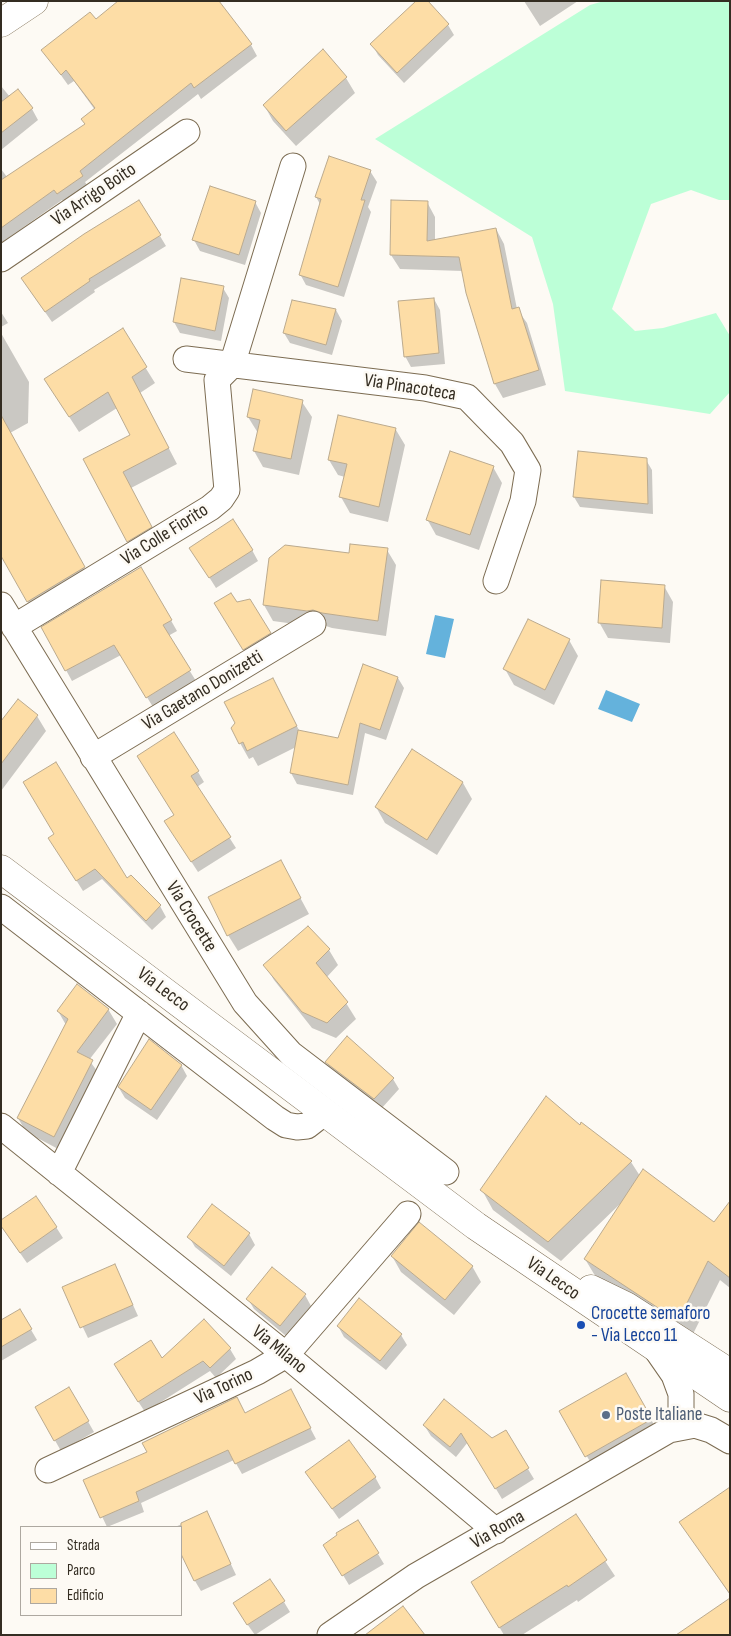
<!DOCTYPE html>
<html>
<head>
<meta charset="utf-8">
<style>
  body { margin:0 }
  #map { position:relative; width:731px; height:1636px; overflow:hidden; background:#fdfaf4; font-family:"Sofia Sans Condensed",sans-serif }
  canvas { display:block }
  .frame { position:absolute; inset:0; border:2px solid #342d22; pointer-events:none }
  .legend { position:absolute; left:20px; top:1526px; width:162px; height:90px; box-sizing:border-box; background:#fdfaf4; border:1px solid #ada8a0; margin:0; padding:6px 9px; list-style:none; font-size:15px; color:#342d22 }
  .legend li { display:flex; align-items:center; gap:10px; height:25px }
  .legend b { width:25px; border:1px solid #ada8a0 }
</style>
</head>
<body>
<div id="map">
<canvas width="731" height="1636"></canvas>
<div class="frame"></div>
<ul class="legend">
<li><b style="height:6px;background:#fff"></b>Strada</li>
<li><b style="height:14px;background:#bcffd7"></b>Parco</li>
<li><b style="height:14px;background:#fddda6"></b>Edificio</li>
</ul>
</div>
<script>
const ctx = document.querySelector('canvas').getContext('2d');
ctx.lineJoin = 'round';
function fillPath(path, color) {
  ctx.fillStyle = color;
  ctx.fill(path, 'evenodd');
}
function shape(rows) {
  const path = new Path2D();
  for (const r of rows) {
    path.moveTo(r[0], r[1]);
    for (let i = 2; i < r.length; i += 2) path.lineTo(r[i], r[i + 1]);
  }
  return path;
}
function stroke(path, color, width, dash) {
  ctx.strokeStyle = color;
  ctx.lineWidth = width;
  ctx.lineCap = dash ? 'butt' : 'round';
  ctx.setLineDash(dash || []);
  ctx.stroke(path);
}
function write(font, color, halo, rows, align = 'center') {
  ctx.font = font + ' "Sofia Sans Condensed",sans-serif';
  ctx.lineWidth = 5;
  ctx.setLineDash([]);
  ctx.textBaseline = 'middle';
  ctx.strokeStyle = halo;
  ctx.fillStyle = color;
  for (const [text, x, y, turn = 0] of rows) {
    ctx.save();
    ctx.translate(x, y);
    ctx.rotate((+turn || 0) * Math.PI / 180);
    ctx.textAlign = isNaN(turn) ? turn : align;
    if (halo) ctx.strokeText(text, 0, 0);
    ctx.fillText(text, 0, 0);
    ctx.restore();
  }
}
fillPath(shape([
  [604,1,730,1,730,200,719,200,691,190,651,204,612,309,635,331,663,328,716,313,730,336,730,392,710,414,565,391,553,304,532,237,375,139,590,5]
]), '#bcffd7');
fillPath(shape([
  [435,615,454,619,445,658,426,654],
  [606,690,640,704,632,722,598,709]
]), '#64b2dc');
fillPath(shape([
  [524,1,578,1,540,26],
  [96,21,251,45,257,56,201,99,198,94,85,182,89,188,65,204,62,200,1,243,1,169,7,177,86,124,95,110,74,81,68,85,43,50],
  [448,25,454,35,404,83,378,55,372,44],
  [346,78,355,93,296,146,273,121,264,105],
  [1,86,10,97,32,109,38,120,1,150],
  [370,171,377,182,368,207,371,212,344,297,306,285,300,274,320,204,316,197],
  [255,202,261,213,245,265,200,251,194,240],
  [427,202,435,217,435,241,496,229,504,244,517,309,527,323,546,385,503,398,495,384,463,271,400,269,391,255],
  [160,236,166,246,94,290,95,292,52,322,29,289],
  [223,288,229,298,221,341,180,333,174,322],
  [434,299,440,310,445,364,411,367,405,356],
  [293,302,336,310,342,321,332,355,290,343,284,333],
  [1,312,8,323,1,327],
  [122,330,155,383,140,393,177,464,131,488,160,543,137,557,85,460,132,435,117,408,79,432,55,395],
  [1,333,29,382,28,423,10,433,94,586,38,620,1,554],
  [302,402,312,417,299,475,263,467,254,451,258,433,248,417],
  [338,417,396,430,405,445,388,522,350,513,341,497,345,477,338,475,329,460],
  [646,460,652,470,653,514,580,507,574,497],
  [493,467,502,483,479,550,436,535,427,519],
  [252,550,258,561,216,588,197,558],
  [387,550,396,565,386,636,332,628,323,625,317,627,273,621,264,605,350,555],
  [141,568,177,631,168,636,196,681,153,707,121,655,72,681,43,628],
  [664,586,673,602,670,643,608,638,599,622],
  [222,614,270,633,276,644,250,659],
  [569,640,578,656,554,705,514,685,505,669],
  [398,678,404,688,386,740,365,733,353,795,297,784,291,773,296,747,258,766,253,757,249,759,240,743,281,696,300,732,339,739],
  [37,716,46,731,1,791,1,723],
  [412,751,463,783,472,799,437,855,385,823,376,807],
  [144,767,198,772,204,782,197,787,236,848,198,872,172,832,175,816],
  [56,834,127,880,131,876,160,906,166,917,152,930,102,879,83,891,56,848],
  [289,877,309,914,238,951,228,935],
  [329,950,338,965,326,978,346,1003,356,1019,336,1038,312,1028,274,980,265,965],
  [108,1009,117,1024,89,1060,100,1075,62,1151,26,1132,18,1118,66,1025,58,1011],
  [326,1062,393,1079,399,1089,381,1109,332,1072],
  [181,1065,187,1076,157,1120,125,1098,119,1088],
  [582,1124,631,1162,640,1176,714,1224,730,1203,730,1288,720,1280,690,1340,597,1279,585,1259,621,1203,561,1261,493,1210,482,1190],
  [56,1227,63,1238,27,1263,6,1233],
  [249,1234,255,1245,231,1276,195,1247,189,1237],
  [392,1256,472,1266,481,1282,454,1315,401,1272],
  [120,1276,138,1316,88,1338,64,1288],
  [305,1295,311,1306,286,1336,254,1309,248,1299],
  [20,1311,37,1340,1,1361,1,1321],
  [204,1321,230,1349,236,1359,216,1378,210,1371,145,1412,121,1375,162,1360],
  [338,1326,401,1335,407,1345,386,1370,344,1337],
  [625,1375,660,1435,596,1472,561,1411],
  [69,1388,94,1432,61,1451,36,1407],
  [296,1401,316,1439,242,1474,234,1460,141,1503,144,1512,107,1527,85,1480,245,1414],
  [444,1401,492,1440,505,1431,534,1479,502,1499,468,1442,456,1457,431,1436,424,1425],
  [307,1473,375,1477,381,1488,339,1519],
  [730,1493,730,1595,681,1522],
  [207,1513,236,1575,201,1591,195,1581,181,1527,175,1527],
  [575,1516,615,1576,578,1602,577,1600,522,1635,504,1635,482,1598],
  [358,1521,384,1564,349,1585,325,1545],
  [284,1602,290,1612,255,1635,240,1614]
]), '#0003');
const building = shape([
  [118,1,219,1,252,44,194,88,191,83,80,171,83,176,57,194,54,190,1,228,1,180,85,124,81,119,95,108,66,70,61,75,41,50,90,12,96,19,118,1],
  [416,1,428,1,449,24,397,73,370,44,416,1],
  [323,49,347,77,286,131,263,105,323,49],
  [18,89,33,108,1,133,1,102,18,89],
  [329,156,371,170,361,200,365,200,338,287,299,275,321,199,315,197,329,156],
  [210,186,256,201,239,255,192,240,210,186],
  [139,200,161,235,89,279,90,281,45,312,21,278,84,234,139,200],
  [391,200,428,201,427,241,496,228,512,309,519,307,539,370,494,384,466,293,459,257,390,255,391,200],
  [181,278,224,286,215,331,173,322,181,278],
  [434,298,439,353,404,357,398,301,434,298],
  [292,300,336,309,326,345,283,333,292,300],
  [123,328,147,367,132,377,169,448,123,472,152,527,127,542,83,459,130,435,108,392,69,417,44,379,123,328],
  [253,389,303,400,291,459,253,451,260,420,247,417,253,389],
  [1,415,85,567,27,602,1,556,1,415],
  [338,415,396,428,379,507,339,497,347,464,328,460,338,415],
  [450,451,494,466,470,535,426,520,450,451],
  [578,451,647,458,648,504,573,497,578,451],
  [233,519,253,550,209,578,189,548,233,519],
  [350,544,388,548,378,621,322,613,313,610,307,611,263,605,269,558,285,545,349,553,350,544],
  [141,567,172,620,163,625,191,670,146,698,114,645,65,671,41,627,141,567],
  [601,580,665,585,662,628,598,623,601,580],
  [231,593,237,602,250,599,271,633,243,650,214,603,231,593],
  [528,619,570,639,545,690,503,669,528,619],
  [363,664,398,677,380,730,360,723,348,785,290,773,298,730,338,738,363,664],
  [273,678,297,726,247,751,243,742,239,744,231,728,235,723,224,702,273,678],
  [18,699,38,715,1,764,1,721,18,699],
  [174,732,199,771,191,776,231,837,191,862,164,821,174,815,137,756,174,732],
  [412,749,463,782,427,840,375,807,412,749],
  [56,762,127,878,131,875,161,905,146,921,95,869,76,881,48,838,54,834,23,782,56,762],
  [281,860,301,898,227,936,208,897,281,860],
  [308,926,330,949,316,963,348,1002,327,1023,302,1012,263,965,308,926],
  [77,984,109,1009,77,1052,93,1060,54,1137,17,1118,68,1019,57,1011,77,984],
  [347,1036,394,1078,374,1099,325,1062,347,1036],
  [149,1039,182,1065,151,1110,118,1087,149,1039],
  [546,1096,580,1125,581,1122,632,1161,548,1242,480,1190,546,1096],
  [643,1169,714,1222,730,1201,730,1278,708,1261,678,1321,584,1259,643,1169],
  [36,1196,57,1227,20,1253,1,1226,1,1220,36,1196],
  [212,1204,250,1233,224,1266,187,1237,212,1204],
  [419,1222,473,1266,445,1300,391,1256,419,1222],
  [115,1264,133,1305,80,1328,62,1287,115,1264],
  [272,1267,306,1294,280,1326,246,1299,272,1267],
  [359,1298,402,1334,380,1361,337,1326,359,1298],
  [20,1309,32,1329,1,1347,1,1320,20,1309],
  [204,1319,231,1348,210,1368,203,1361,138,1402,114,1364,151,1340,162,1358,204,1319],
  [626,1373,652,1419,585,1457,559,1411,626,1373],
  [69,1387,89,1421,54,1441,35,1407,69,1387],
  [291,1389,311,1428,235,1464,228,1450,136,1492,139,1501,100,1518,83,1480,147,1452,142,1443,237,1397,245,1413,291,1389],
  [444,1399,492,1438,506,1430,529,1468,495,1489,461,1433,450,1447,423,1425,444,1399],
  [349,1440,376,1477,332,1509,305,1472,349,1440],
  [730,1487,730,1594,679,1522,730,1487],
  [207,1511,231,1564,194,1581,181,1554,181,1523,207,1511],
  [576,1514,607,1560,568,1587,567,1585,499,1628,471,1582,576,1514],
  [358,1520,379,1553,342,1576,323,1545,337,1535,336,1533,358,1520],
  [270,1579,285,1601,247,1625,233,1603,270,1579],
  [730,1598,730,1635,676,1635,730,1598],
  [403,1606,425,1635,365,1635,403,1606]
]);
fillPath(building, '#fddda6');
stroke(building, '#bbaa8e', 1);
const street = shape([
  [1,259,187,132],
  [186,359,425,388,467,397,512,443,528,470,523,501,496,581],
  [1,605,245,1003,291,1054,446,1172],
  [14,627,210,508,221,499,227,490,217,380,232,365,293,166],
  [93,757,313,624],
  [1,907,275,1118,286,1125,297,1127,307,1126,325,1112],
  [1,1126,286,1355,496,1531],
  [59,1173,139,1013],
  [656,1349,674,1375,681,1394,681,1414,669,1430],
  [48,1470,257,1372,286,1355,408,1214],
  [330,1635,416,1576,669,1430,695,1425,711,1430,730,1441]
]);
const secondary = shape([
  [1,23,34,1],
  [1,869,476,1226,730,1398],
  [591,1289,626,1306,730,1373]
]);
stroke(street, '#7c6c52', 27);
stroke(secondary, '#7c6c52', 29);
stroke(street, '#fff', 25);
stroke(secondary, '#fff', 28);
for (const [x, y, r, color] of [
  [581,1325,5,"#1a4fb4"],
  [606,1415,5,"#5c6f8a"]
]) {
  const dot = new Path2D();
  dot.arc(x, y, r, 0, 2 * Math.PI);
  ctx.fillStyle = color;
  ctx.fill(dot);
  stroke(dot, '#fdfaf4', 2);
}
write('19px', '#342d22', '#fdfaf4', [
  ["Via Arrigo Boito",94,195,-34],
  ["Via Pinacoteca",410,388,9],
  ["Via Colle Fiorito",165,535,-32],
  ["Via Gaetano Donizetti",203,691,-31],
  ["Via Crocette",191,917,58],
  ["Via Lecco",163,990,37],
  ["Via Lecco",553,1279,35],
  ["Via Milano",279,1350,39],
  ["Via Torino",224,1387,-25],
  ["Via Roma",498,1530,-30]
]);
write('19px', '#164399', '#fdfaf4', [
  ["Crocette semaforo",591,1314],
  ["- Via Lecco 11",591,1336]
], 'left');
write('19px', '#4e5e75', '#fdfaf4', [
  ["Poste Italiane",616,1415]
], 'left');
</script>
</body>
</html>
